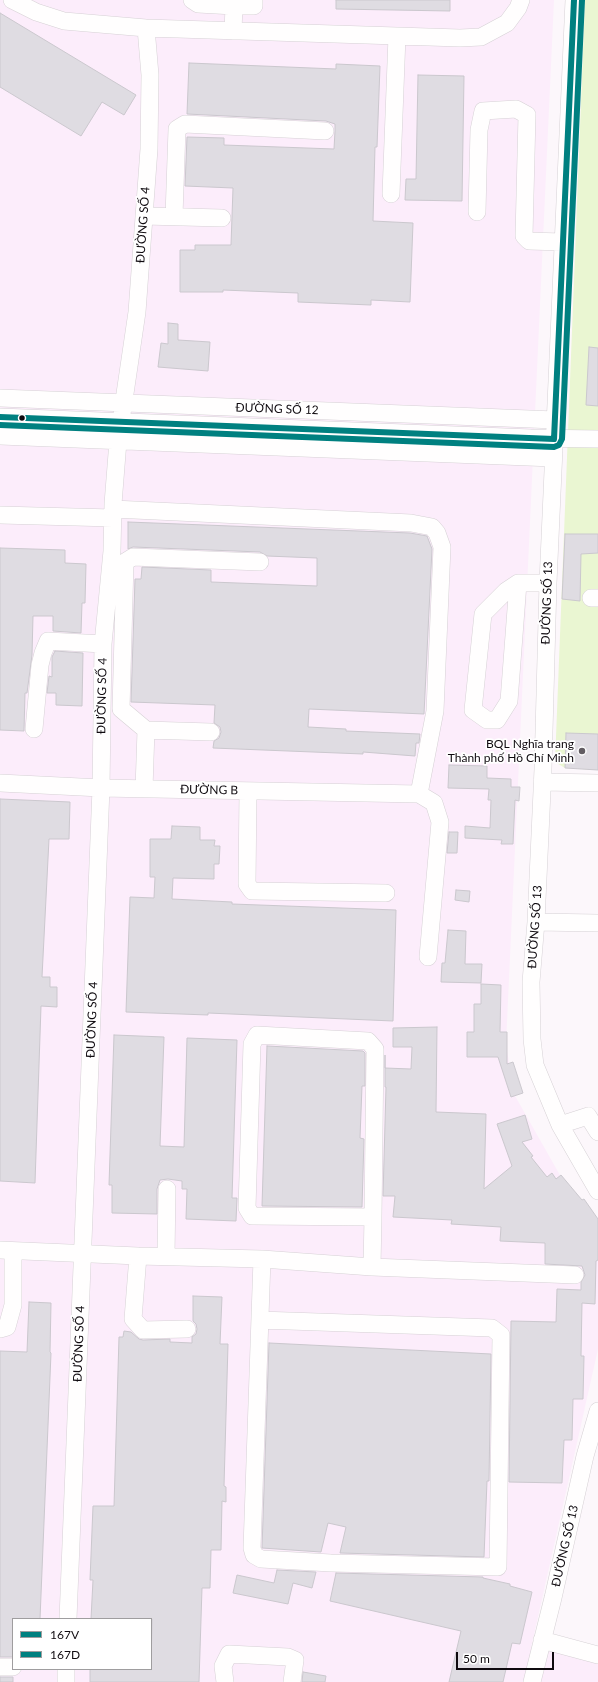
<!DOCTYPE html>
<html>
<head>
<meta charset="utf-8">
<style>
  body { margin:0 }
  #map { position:relative; width:598px; height:1682px; overflow:hidden; background:#fcf7fb; font-family:Lato,sans-serif }
  canvas { display:block }
  .legend { position:absolute; left:12px; top:1618px; width:140px; height:52px; box-sizing:border-box; background:#fff; border:1px solid #9f9d9f; margin:0; padding:5px 7px; list-style:none; font-size:12px; color:#0f0a0f }
  .legend li { display:flex; align-items:center; gap:8px; height:20px }
  .legend b { width:20px; border:1px solid #9f9d9f }
  .scale { position:absolute; left:456px; top:1652px; width:98px; height:18px; box-sizing:border-box; border:2px solid #0f0a0f; border-top:0; padding-left:5px; font-size:12px; line-height:14px; white-space:nowrap; color:#0f0a0f; -webkit-text-stroke:3px #fff; paint-order:stroke }
</style>
</head>
<body>
<div id="map">
<canvas width="598" height="1682"></canvas>
<ul class="legend">
<li><b style="height:5px;background:#008080"></b>167V</li>
<li><b style="height:5px;background:#008080"></b>167D</li>
</ul>
<div class="scale">50 m</div>
</div>
<script>
const ctx = document.querySelector('canvas').getContext('2d');
ctx.lineJoin = 'round';
function fillPath(path, color) {
  ctx.fillStyle = color;
  ctx.fill(path, 'evenodd');
}
function shape(rows) {
  const path = new Path2D();
  for (const r of rows) {
    path.moveTo(r[0], r[1]);
    for (let i = 2; i < r.length; i += 2) path.lineTo(r[i], r[i + 1]);
  }
  return path;
}
function stroke(path, color, width, dash) {
  ctx.strokeStyle = color;
  ctx.lineWidth = width;
  ctx.lineCap = dash ? 'butt' : 'round';
  ctx.setLineDash(dash || []);
  ctx.stroke(path);
}
function write(font, color, halo, rows, align = 'center') {
  ctx.font = font + ' Lato,sans-serif';
  ctx.lineWidth = 3.5;
  ctx.setLineDash([]);
  ctx.textBaseline = 'middle';
  ctx.strokeStyle = halo;
  ctx.fillStyle = color;
  for (const [text, x, y, turn = 0] of rows) {
    ctx.save();
    ctx.translate(x, y);
    ctx.rotate((+turn || 0) * Math.PI / 180);
    ctx.textAlign = isNaN(turn) ? turn : align;
    if (halo) ctx.strokeText(text, 0, 0);
    ctx.fillText(text, 0, 0);
    ctx.restore();
  }
}
fillPath(shape([
  [0,0,554,0,506,1044,514,1094,591,1230,598,1249,598,1349,531,1648,598,1659,598,1682,0,1682],
  [13,1619,151,1619,151,1669,13,1669]
]), '#fcedfb');
fillPath(shape([
  [585,0,598,0,598,770,565,768,555,762]
]), '#eaf6d2');
const building = shape([
  [336,0,450,0,450,11,336,9,336,0],
  [0,13,136,95,124,115,102,102,81,136,0,87,0,13],
  [189,63,336,69,336,64,380,66,377,147,375,147,373,221,413,223,410,302,371,300,371,305,298,302,298,293,223,290,223,292,180,292,180,250,195,250,195,245,231,245,233,188,185,186,187,137,224,138,224,145,334,149,335,131,335,124,326,121,187,114,189,63],
  [418,75,464,76,462,201,405,200,406,179,416,179,418,75],
  [168,323,178,324,178,340,210,342,208,371,158,367,161,343,168,344,168,323],
  [589,347,598,348,598,406,586,405,589,347],
  [128,522,410,533,427,536,432,549,424,714,309,709,308,727,346,729,346,731,420,734,419,743,416,743,415,756,363,752,363,754,213,748,214,741,219,738,221,732,220,727,214,723,215,705,131,702,135,579,141,579,142,567,211,570,211,582,317,586,317,558,267,556,260,552,133,547,128,549,128,522],
  [565,534,598,534,598,553,581,554,580,601,562,599,565,534],
  [0,548,65,550,65,563,86,564,85,603,82,603,81,633,53,631,53,616,33,616,32,655,27,693,25,693,24,731,0,730,0,548],
  [55,651,83,653,82,706,56,705,56,693,47,693,49,676,52,677,52,657,55,651],
  [566,733,598,734,598,770,565,768,566,733],
  [449,765,487,766,487,778,511,779,511,787,520,787,519,801,515,800,513,844,501,844,502,840,465,838,465,826,490,828,491,800,488,800,489,789,448,788,449,765],
  [0,799,70,802,69,839,49,839,42,977,50,977,50,987,57,987,57,1007,41,1006,35,1183,0,1181,0,799],
  [172,826,200,827,200,840,215,840,214,846,220,846,219,864,214,864,214,879,173,878,172,899,232,902,232,904,396,910,393,1021,208,1013,208,1015,126,1012,130,897,154,898,155,877,150,877,150,839,171,839,172,826],
  [449,832,458,832,457,853,447,853,449,832],
  [456,890,470,891,469,902,455,900,456,890],
  [448,930,466,931,465,964,482,964,481,983,441,982,442,963,445,963,448,930],
  [481,984,501,985,500,1032,507,1032,507,1064,513,1062,523,1093,511,1097,498,1057,467,1057,467,1032,474,1032,474,1004,481,1004,481,984],
  [437,1027,436,1112,486,1114,484,1189,512,1166,497,1124,525,1115,532,1139,522,1142,533,1156,531,1157,547,1177,552,1173,556,1179,561,1175,582,1200,584,1199,598,1219,598,1260,596,1261,595,1304,582,1303,581,1356,584,1356,583,1399,573,1399,572,1440,564,1440,562,1483,509,1482,511,1321,556,1322,557,1289,581,1290,581,1282,585,1275,582,1266,545,1264,545,1243,500,1241,501,1227,451,1224,452,1220,393,1217,395,1196,383,1196,386,1087,385,1087,385,1055,385,1068,411,1069,412,1047,393,1047,393,1028,437,1027],
  [114,1035,164,1037,160,1146,184,1147,187,1038,237,1040,232,1198,237,1198,236,1221,186,1219,187,1189,182,1189,182,1181,168,1179,160,1180,157,1189,157,1214,112,1213,112,1185,109,1185,114,1035],
  [267,1046,363,1051,365,1053,365,1086,362,1086,360,1138,364,1139,362,1207,262,1206,267,1046],
  [193,1296,222,1297,220,1344,228,1344,224,1486,226,1487,226,1502,222,1501,221,1550,211,1550,210,1588,202,1588,199,1682,90,1682,90,1669,151,1669,152,1619,91,1619,93,1580,90,1580,93,1506,114,1506,119,1337,123,1337,124,1331,131,1332,139,1339,143,1340,170,1339,170,1342,192,1343,192,1337,196,1334,197,1329,196,1324,193,1321,193,1296],
  [29,1302,51,1303,50,1352,51,1353,40,1619,13,1619,13,1657,0,1657,0,1351,27,1352,29,1302],
  [269,1343,491,1354,489,1481,487,1481,484,1557,340,1553,346,1527,328,1523,321,1552,262,1548,269,1343],
  [277,1570,316,1572,312,1588,293,1583,288,1604,233,1593,237,1575,274,1583,277,1570],
  [336,1573,483,1577,483,1578,510,1584,510,1586,532,1592,520,1644,512,1643,503,1682,449,1682,461,1631,330,1601,336,1573],
  [303,1672,326,1676,325,1682,302,1682,303,1672],
  [0,1677,13,1677,13,1682,0,1682,0,1677]
]);
fillPath(building, '#dfdce2');
stroke(building, '#cbc8ce', 1);
const minor = shape([
  [12,0,36,12,64,21,146,28,460,38,481,37,507,23,518,8,521,0],
  [192,0,198,4,234,6,233,31],
  [574,0,548,583,543,769,536,922,531,982,532,1039,535,1065,560,1125,598,1191],
  [234,6,254,6,254,0],
  [391,194,397,36],
  [477,212,479,130,483,111,516,109,527,115,524,236,529,241,562,242],
  [144,216,222,218],
  [174,216,177,129,185,124,325,131],
  [0,398,555,420],
  [0,417,531,438,598,439],
  [0,436,553,458],
  [113,509,411,523,432,527,437,533,442,547,435,711,419,794],
  [0,515,113,518],
  [518,583,509,701,497,720,487,720,473,710,483,614,506,591,518,583,548,583],
  [591,598,598,598],
  [34,729,40,665,43,653,48,641,103,644],
  [146,730,211,732],
  [542,782,598,783],
  [0,783,101,788,419,794,434,803,440,822,428,957],
  [144,789,146,730,121,709,125,562,133,557,260,562],
  [248,791,247,884,252,891,386,893],
  [536,922,598,923],
  [560,1125,588,1116,598,1132],
  [0,1250,138,1256,262,1259,372,1267,575,1275],
  [138,1256,133,1319,143,1330,187,1329],
  [166,1256,167,1189],
  [372,1267,373,1217,375,1049,368,1041,257,1035,252,1044,247,1208,252,1216,373,1217],
  [260,1320,492,1328,501,1335,498,1567,331,1563,261,1559,254,1555,252,1548,262,1259],
  [0,1329,7,1327,13,1305,13,1251],
  [68,1619,101,788,103,644,112,551,113,504,118,441,137,312,149,149,150,75,146,28],
  [542,1640,598,1655],
  [0,1667,13,1667],
  [66,1682,66,1669],
  [225,1682,223,1666,229,1654,288,1657,295,1660,292,1682],
  [532,1682,553,1598,585,1456,598,1411]
]);
stroke(minor, '#d6d1d5', 18);
stroke(minor, '#fffefe', 17);
stroke(shape([
  [0,417,554,439,574,0]
]), '#008080', 6);
stroke(shape([
  [0,425,554,447,559,445,562,439,582,0]
]), '#008080', 6);
for (const [x, y, r, color] of [
  [22,418,3.5,"#0f0a0f"],
  [582,751,4,"#625d62"]
]) {
  const dot = new Path2D();
  dot.arc(x, y, r, 0, 2 * Math.PI);
  ctx.fillStyle = color;
  ctx.fill(dot);
  stroke(dot, '#fff', 1.5);
}
write('12px', '#0f0a0f', '#fff', [
  ["ĐƯỜNG SỐ 4",143,225,-86],
  ["ĐƯỜNG SỐ 12",277,409,2],
  ["ĐƯỜNG SỐ 13",547,603,-88],
  ["ĐƯỜNG SỐ 4",102,696,-89],
  ["ĐƯỜNG B",209,790,1],
  ["ĐƯỜNG SỐ 13",535,927,-86],
  ["ĐƯỜNG SỐ 4",92,1020,-88],
  ["ĐƯỜNG SỐ 4",79,1344,-88],
  ["ĐƯỜNG SỐ 13",565,1546,-77]
]);
write('12px', '#0f0a0f', '#fff', [
  ["BQL Nghĩa trang",574,744],
  ["Thành phố Hồ Chí Minh",574,758]
], 'right');
</script>
</body>
</html>
